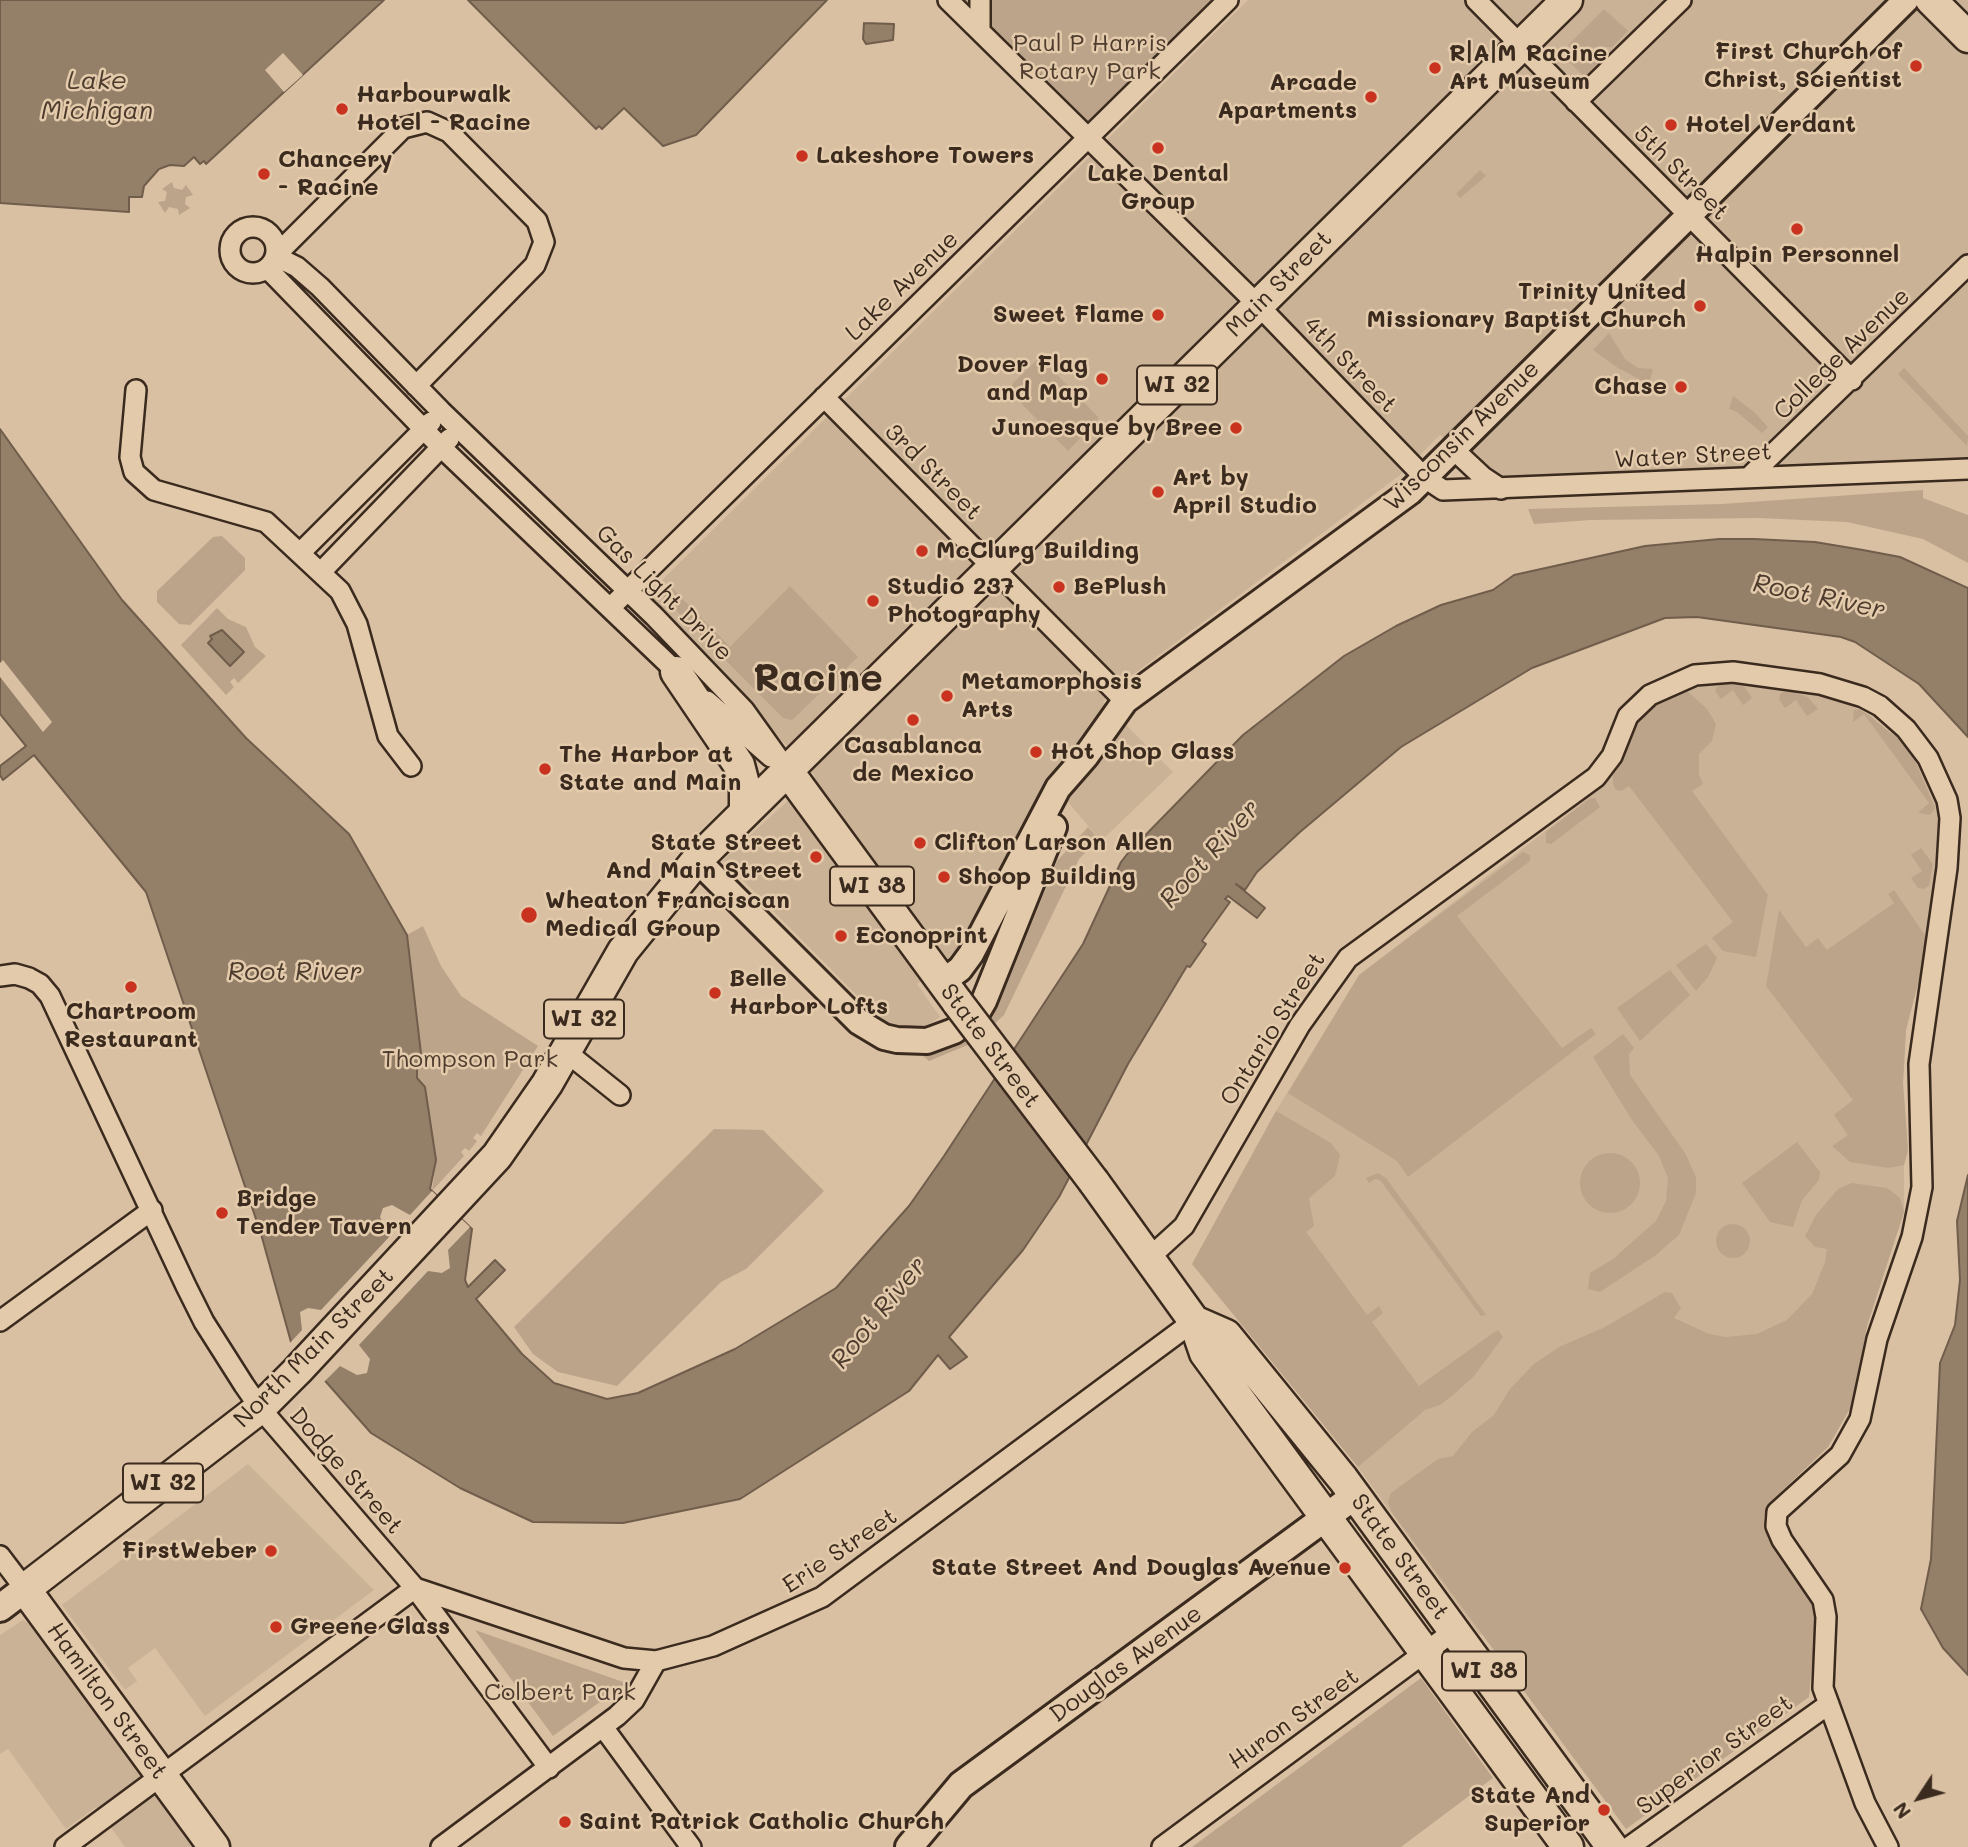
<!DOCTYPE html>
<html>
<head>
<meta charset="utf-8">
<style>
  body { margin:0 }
  #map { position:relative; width:1968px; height:1847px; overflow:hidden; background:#d9c0a3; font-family:Mali,sans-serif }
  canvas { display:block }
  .north { position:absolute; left:1884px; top:1763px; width:70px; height:70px; -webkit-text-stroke:5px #e3caab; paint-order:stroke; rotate:234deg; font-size:19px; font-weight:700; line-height:28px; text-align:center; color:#3b2a1e }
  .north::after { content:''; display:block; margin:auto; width:24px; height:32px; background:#3b2a1e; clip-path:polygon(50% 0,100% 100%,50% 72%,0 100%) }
</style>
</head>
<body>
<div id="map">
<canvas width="1968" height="1847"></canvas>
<div class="north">N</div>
</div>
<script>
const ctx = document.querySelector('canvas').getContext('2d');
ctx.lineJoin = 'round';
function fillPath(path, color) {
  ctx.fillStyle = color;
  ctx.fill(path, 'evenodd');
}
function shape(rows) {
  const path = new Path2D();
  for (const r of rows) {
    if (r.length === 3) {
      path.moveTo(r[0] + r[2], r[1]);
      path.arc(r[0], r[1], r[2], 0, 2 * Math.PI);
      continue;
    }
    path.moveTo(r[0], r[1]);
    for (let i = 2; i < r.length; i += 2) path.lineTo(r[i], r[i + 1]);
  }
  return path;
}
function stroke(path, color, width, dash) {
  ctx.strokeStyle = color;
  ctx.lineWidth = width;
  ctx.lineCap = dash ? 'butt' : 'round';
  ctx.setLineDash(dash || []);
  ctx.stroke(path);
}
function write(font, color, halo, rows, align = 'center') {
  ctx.font = font + ' Mali,sans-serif';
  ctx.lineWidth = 5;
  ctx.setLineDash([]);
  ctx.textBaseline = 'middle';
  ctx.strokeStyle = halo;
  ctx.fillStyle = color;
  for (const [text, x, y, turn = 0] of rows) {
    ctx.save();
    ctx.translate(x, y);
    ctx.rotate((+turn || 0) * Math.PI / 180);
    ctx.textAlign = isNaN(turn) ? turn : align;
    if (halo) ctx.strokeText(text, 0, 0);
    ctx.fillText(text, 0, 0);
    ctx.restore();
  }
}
fillPath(shape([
  [1248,0,1968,0,1968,459,1497,481,1488,478,1440,435,1400,475,1131,676,1103,702,1173,772,1101,841,1056,788,966,948,917,984,940,1017,921,1029,885,1024,723,860,815,776,646,596],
  [1724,680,1781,687,1838,700,1871,715,1910,752,1931,784,1941,814,1929,941,1906,1030,1903,1083,1908,1150,1904,1165,1904,1212,1867,1326,1852,1405,1828,1447,1767,1505,1764,1518,1768,1536,1815,1605,1809,1697,1479,1634,1358,1467,1192,1264,1276,1111,1359,975,1583,802,1613,774,1634,725,1656,704,1701,681],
  [248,1464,374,1590,205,1716,155,1648,128,1668,137,1681,125,1690,62,1605],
  [23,1620,31,1625,194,1847,125,1847,96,1807,66,1829,8,1749,0,1754,0,1635]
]), '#cab296');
fillPath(shape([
  [949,0,1228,0,1089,139],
  [1604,9,1628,31,1612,47,1572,48,1568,45],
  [1611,56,1587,79,1567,60,1570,57],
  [1480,170,1486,176,1460,198,1456,194],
  [172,182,174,188,182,190,186,185,193,195,186,197,185,204,190,208,179,215,178,209,169,207,165,213,158,202,165,201,167,192,162,189],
  [1609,333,1625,359,1638,368,1653,369,1649,384,1618,368,1593,350],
  [1040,357,1099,418,1068,451,1010,392,1013,383],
  [1904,368,1968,436,1967,446,1898,374],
  [1733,396,1754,412,1768,427,1762,433,1737,412,1729,409],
  [1923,490,1923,498,1968,515,1968,563,1923,539,1847,522,1758,518,1591,520,1534,524,1528,509,1722,504],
  [222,536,245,558,245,570,190,625,179,624,157,602,157,591,213,537],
  [668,584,730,647,790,586,858,657,792,720,783,718,665,599,663,590],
  [217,608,228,619,246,627,255,647,266,656,238,683,234,678,230,682,234,687,226,695,181,645],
  [1725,682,1744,686,1752,698,1743,705,1733,690,1721,699,1715,691,1717,687],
  [1687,691,1707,709,1716,724,1712,741,1699,754,1699,775,1703,784,1692,791,1768,895,1756,957,1723,951,1712,938,1733,922,1629,786,1621,791,1616,790,1613,784,1613,776,1622,761,1639,718,1653,704,1677,692],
  [1789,691,1808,697,1818,709,1807,716,1796,700,1785,708,1779,699,1781,693],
  [1860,709,1899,739,1913,756,1935,808,1930,815,1918,813,1929,803,1864,714,1853,722,1854,710],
  [1595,798,1600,807,1551,844,1546,843,1546,832,1589,799],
  [1088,827,1099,839,1079,859,1004,1015,975,1042,929,1061,923,1056,971,1037,997,1009,1057,861],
  [1921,848,1933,864,1929,886,1924,889,1918,888,1911,878,1922,871,1911,855],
  [1523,852,1530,855,1530,861,1457,916,1562,1048,1591,1028,1596,1034,1408,1177,1397,1161,1288,1093,1359,975],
  [1894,890,1929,941,1906,1030,1903,1083,1908,1150,1904,1165,1888,1168,1850,1162,1832,1146,1848,1135,1834,1115,1853,1100,1766,986,1779,910,1806,947,1818,938,1827,950,1894,903,1888,894],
  [423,926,441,966,461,996,538,1046,481,1136,477,1133,473,1138,477,1141,469,1151,465,1148,461,1152,464,1156,432,1191,436,1160,417,1078,417,1063,422,1062,407,935],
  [1706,944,1717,958,1708,977,1696,991,1676,965],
  [1670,970,1690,995,1640,1041,1617,1008],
  [1623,1034,1634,1048,1629,1054,1630,1075,1685,1153,1696,1177,1696,1193,1679,1235,1656,1255,1600,1292,1588,1289,1590,1273,1613,1259,1656,1221,1666,1201,1668,1178,1659,1156,1632,1120,1593,1057],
  [1276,1111,1331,1143,1340,1155,1335,1176,1309,1198,1314,1226,1306,1232,1367,1315,1379,1306,1383,1313,1372,1322,1419,1386,1493,1333,1498,1330,1503,1337,1474,1376,1453,1395,1440,1405,1425,1410,1358,1467,1192,1264],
  [714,1129,763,1130,824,1191,746,1269,721,1282,617,1386,558,1372,533,1354,514,1327],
  [1797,1142,1820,1172,1819,1180,1802,1200,1793,1227,1770,1222,1742,1183],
  [1610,1183,30],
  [1378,1173,1386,1178,1486,1315,1481,1316,1380,1180,1375,1179,1369,1183,1366,1178],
  [1852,1183,1887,1188,1900,1198,1904,1212,1867,1326,1852,1405,1828,1447,1767,1505,1764,1518,1768,1536,1815,1605,1816,1620,1809,1697,1626,1829,1391,1511,1388,1502,1391,1493,1438,1459,1453,1456,1472,1432,1494,1415,1510,1389,1534,1364,1559,1347,1605,1327,1665,1292,1672,1293,1681,1308,1674,1318,1709,1334,1726,1337,1757,1334,1787,1320,1812,1294,1825,1262,1827,1249,1815,1247,1805,1236,1816,1215,1838,1189],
  [1733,1241,17],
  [475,1630,626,1683,553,1736],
  [1421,1678,1493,1778,1401,1847,1192,1847]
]), '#bca48a');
const water = shape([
  [0,0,384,0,206,164,204,161,200,164,194,157,184,166,170,165,159,169,144,186,142,197,129,197,129,212,0,203,0,0],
  [468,0,827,0,696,135,663,146,624,108,602,129,599,126,596,129,468,0],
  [864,23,894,24,893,40,866,44,863,39,864,23],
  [0,429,122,600,246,738,349,834,407,935,422,1062,417,1063,417,1078,425,1087,436,1160,430,1189,472,1229,465,1280,468,1287,495,1260,505,1270,476,1299,522,1354,554,1383,607,1399,638,1393,735,1349,836,1288,909,1206,944,1156,1083,944,1121,862,1128,853,1243,735,1344,656,1396,626,1441,605,1493,590,1514,575,1645,546,1719,539,1754,539,1815,542,1863,550,1900,557,1968,588,1968,737,1919,684,1855,642,1841,637,1697,617,1665,618,1532,668,1401,747,1300,832,1257,872,1245,890,1236,884,1265,908,1257,918,1228,896,1225,899,1230,902,1202,941,1206,944,1190,967,1187,966,1128,1064,1059,1197,1023,1250,949,1337,967,1357,950,1369,938,1355,909,1391,740,1499,623,1523,533,1522,460,1488,371,1433,291,1342,261,1234,146,892,34,755,3,780,0,775,0,766,26,746,0,714,0,429],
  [222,630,244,652,230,666,208,643,212,639,210,636,222,630],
  [1968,1175,1968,1675,1943,1648,1921,1609,1931,1559,1940,1363,1955,1325,1960,1280,1957,1221,1968,1175]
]);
fillPath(water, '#947f69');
stroke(water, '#705d4b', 2);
fillPath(shape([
  [283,53,303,75,284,92,265,70],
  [3,660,52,722,43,732,0,677,0,663],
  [432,1191,470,1227,448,1250,450,1268,442,1273,428,1271,359,1345,370,1359,367,1373,357,1375,340,1366,323,1383,288,1345,302,1330,300,1312,308,1308,321,1310,390,1236,380,1217,383,1208,392,1205,410,1215]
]), '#d9c0a3');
const minor = shape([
  [948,0,1258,305,1425,478,1443,490,1968,469],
  [980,0,980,31],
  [1476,0,1852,380],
  [1576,102,1681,0],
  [253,250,23],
  [267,268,441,447,685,680],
  [416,386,535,265,544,242,537,221,449,132,427,122,403,128,275,256,297,267,320,287,441,411,654,616,744,710,787,770],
  [136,390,130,457,134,472,154,490,266,522,340,591,357,624,388,736,411,766],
  [824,397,1125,701],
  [1452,448,1483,477,1501,489],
  [1749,477,1968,265],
  [301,552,431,422],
  [321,572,449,439],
  [610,608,1228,0],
  [707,701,771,757],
  [0,976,15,974,29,978,40,984,50,996,186,1286,204,1322,244,1385,260,1408,415,1588,549,1768],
  [565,1051,620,1095],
  [1150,1257,1184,1226,1300,1025,1348,958,1596,777,1612,756,1628,716,1650,695,1695,675,1733,672,1820,684,1863,697,1880,706,1906,729,1928,758,1947,800,1950,818,1947,868,1919,1064,1922,1187,1912,1237,1877,1339,1860,1419,1840,1455,1777,1512,1776,1526,1782,1540,1823,1600,1826,1617,1823,1688,1865,1803,1888,1847],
  [0,1321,152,1210],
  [0,1556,25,1589],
  [415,1588,624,1658,656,1661,713,1646,822,1597,1194,1321],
  [603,1727,691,1847],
  [65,1847,415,1588],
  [441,1847,617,1716,634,1700,656,1661],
  [1162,1847,1454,1631],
  [1629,1847,1829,1704]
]);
const tertiary = shape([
  [697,860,859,1022,884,1037,897,1040,927,1041,954,1031,977,1013,984,1001,1054,827],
  [942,982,960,969,971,954,1058,788,1086,756,1125,701,1410,492,1906,0]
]);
const secondary = shape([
  [0,1608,25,1589],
  [909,1847,961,1785,1356,1495]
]);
const primary = shape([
  [1931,0,1968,37],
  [676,672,739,765,745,788,745,812],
  [787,770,958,1003],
  [1094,1182,1194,1321,1205,1353,1568,1847],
  [1194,1321,1226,1335,1343,1479,1612,1847],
  [214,1847,25,1589,260,1408,297,1371,497,1156,547,1084,623,951,697,860,1567,0]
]);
stroke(minor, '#3b2a1e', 24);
stroke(tertiary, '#3b2a1e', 30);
stroke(secondary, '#3b2a1e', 32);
stroke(primary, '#3b2a1e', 35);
stroke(minor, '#e3caab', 19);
stroke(tertiary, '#e3caab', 24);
stroke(secondary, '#e3caab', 26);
stroke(primary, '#e3caab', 30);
const primaryBridge = shape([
  [958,1003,1094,1182]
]);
stroke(primaryBridge, '#3b2a1e', 35, []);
stroke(primaryBridge, '#e3caab', 30);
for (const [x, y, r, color] of [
  [1916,66,7,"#c8321e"],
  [1435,68,7,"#c8321e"],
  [1371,97,7,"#c8321e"],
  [342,109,7,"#c8321e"],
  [1671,125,7,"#c8321e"],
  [1158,148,7,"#c8321e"],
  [802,156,7,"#c8321e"],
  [264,174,7,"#c8321e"],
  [1797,229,7,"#c8321e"],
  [1700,306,7,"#c8321e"],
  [1158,315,7,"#c8321e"],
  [1102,379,7,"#c8321e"],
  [1681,387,7,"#c8321e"],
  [1236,428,7,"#c8321e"],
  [1158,492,7,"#c8321e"],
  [922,551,7,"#c8321e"],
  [1059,587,7,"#c8321e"],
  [873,601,7,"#c8321e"],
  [947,696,7,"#c8321e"],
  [913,720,7,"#c8321e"],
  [1036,752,7,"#c8321e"],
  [545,769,7,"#c8321e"],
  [920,843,7,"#c8321e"],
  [816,857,7,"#c8321e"],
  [944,877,7,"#c8321e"],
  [529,915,9,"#c8321e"],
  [841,936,7,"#c8321e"],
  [131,987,7,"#c8321e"],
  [715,993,7,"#c8321e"],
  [222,1213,7,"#c8321e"],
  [271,1551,7,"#c8321e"],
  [1345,1568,7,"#c8321e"],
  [276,1627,7,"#c8321e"],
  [1604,1810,7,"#c8321e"],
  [565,1822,7,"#c8321e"]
]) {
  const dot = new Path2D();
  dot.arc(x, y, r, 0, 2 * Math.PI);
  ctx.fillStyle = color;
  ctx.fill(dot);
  stroke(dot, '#e3caab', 2.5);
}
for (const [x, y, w] of [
  [1177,385,80],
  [872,886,84],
  [584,1019,80],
  [163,1483,80],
  [1484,1671,84]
]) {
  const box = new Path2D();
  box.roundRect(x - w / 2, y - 19.5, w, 39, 5);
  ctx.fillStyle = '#e3caab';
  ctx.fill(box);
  stroke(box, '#3b2a1e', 2);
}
write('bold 23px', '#3b2a1e', null, [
  ["WI 32",1177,385],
  ["WI 38",872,886],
  ["WI 32",584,1019],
  ["WI 32",163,1483],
  ["WI 38",1484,1671]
]);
write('24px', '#4e3c2e', '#e3caab', [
  ["Paul P Harris",1090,44],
  ["Rotary Park",1090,72],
  ["Thompson Park",470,1060],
  ["Colbert Park",560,1693]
]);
write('bold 24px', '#3b2a1e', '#e3caab', [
  ["First Church of",1902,52,"right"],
  ["Christ, Scientist",1902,80,"right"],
  ["R|A|M Racine",1449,54],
  ["Art Museum",1449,82],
  ["Arcade",1357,83,"right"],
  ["Apartments",1357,111,"right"],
  ["Harbourwalk",356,95],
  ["Hotel - Racine",356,123],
  ["Hotel Verdant",1685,125],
  ["Lakeshore Towers",816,156],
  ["Chancery",278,160],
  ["- Racine",278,188],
  ["Lake Dental",1158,174,"center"],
  ["Group",1158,202,"center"],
  ["Halpin Personnel",1797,255,"center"],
  ["Trinity United",1686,292,"right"],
  ["Missionary Baptist Church",1686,320,"right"],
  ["Sweet Flame",1144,315,"right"],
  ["Dover Flag",1088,365,"right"],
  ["and Map",1088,393,"right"],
  ["Chase",1667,387,"right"],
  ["Junoesque by Bree",1222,428,"right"],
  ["Art by",1172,478],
  ["April Studio",1172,506],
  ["McClurg Building",936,551],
  ["Studio 237",887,587],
  ["Photography",887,615],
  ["BePlush",1073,587],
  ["Metamorphosis",961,682],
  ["Arts",961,710],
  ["Casablanca",913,746,"center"],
  ["de Mexico",913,774,"center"],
  ["Hot Shop Glass",1050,752],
  ["The Harbor at",559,755],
  ["State and Main",559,783],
  ["State Street",802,843,"right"],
  ["And Main Street",802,871,"right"],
  ["Clifton Larson Allen",934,843],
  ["Shoop Building",958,877],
  ["Wheaton Franciscan",545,901],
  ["Medical Group",545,929],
  ["Econoprint",855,936],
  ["Belle",729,979],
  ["Harbor Lofts",729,1007],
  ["Chartroom",131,1012,"center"],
  ["Restaurant",131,1040,"center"],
  ["Bridge",236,1199],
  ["Tender Tavern",236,1227],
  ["FirstWeber",257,1551,"right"],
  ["State Street And Douglas Avenue",1331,1568,"right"],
  ["Greene Glass",290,1627],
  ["State And",1590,1796,"right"],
  ["Superior",1590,1824,"right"],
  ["Saint Patrick Catholic Church",579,1822]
], 'left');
write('24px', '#3b2a1e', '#e3caab', [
  ["5th Street",1681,173,45],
  ["Main Street",1279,284,-45],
  ["Lake Avenue",902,286,-44],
  ["College Avenue",1842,354,-44],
  ["4th Street",1350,365,46],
  ["Wisconsin Avenue",1462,436,-44],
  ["Water Street",1693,456,-3],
  ["3rd Street",933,472,45],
  ["Gas Light Drive",664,593,45],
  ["Ontario Street",1273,1029,-58],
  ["State Street",990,1046,53],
  ["North Main Street",314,1348,-45],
  ["Dodge Street",346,1471,49],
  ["Erie Street",840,1551,-34],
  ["State Street",1400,1557,54],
  ["Douglas Avenue",1126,1664,-36],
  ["Hamilton Street",107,1701,54],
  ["Huron Street",1294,1719,-36],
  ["Superior Street",1715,1755,-36]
]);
write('italic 26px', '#4d3b2d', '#e3caab', [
  ["Lake",97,81],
  ["Michigan",97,111],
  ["Root River",1819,597,12],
  ["Root River",1210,854,-48],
  ["Root River",295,972],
  ["Root River",879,1313,-51]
]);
write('bold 38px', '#3b2a1e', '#e3caab', [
  ["Racine",818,679]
]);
</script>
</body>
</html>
